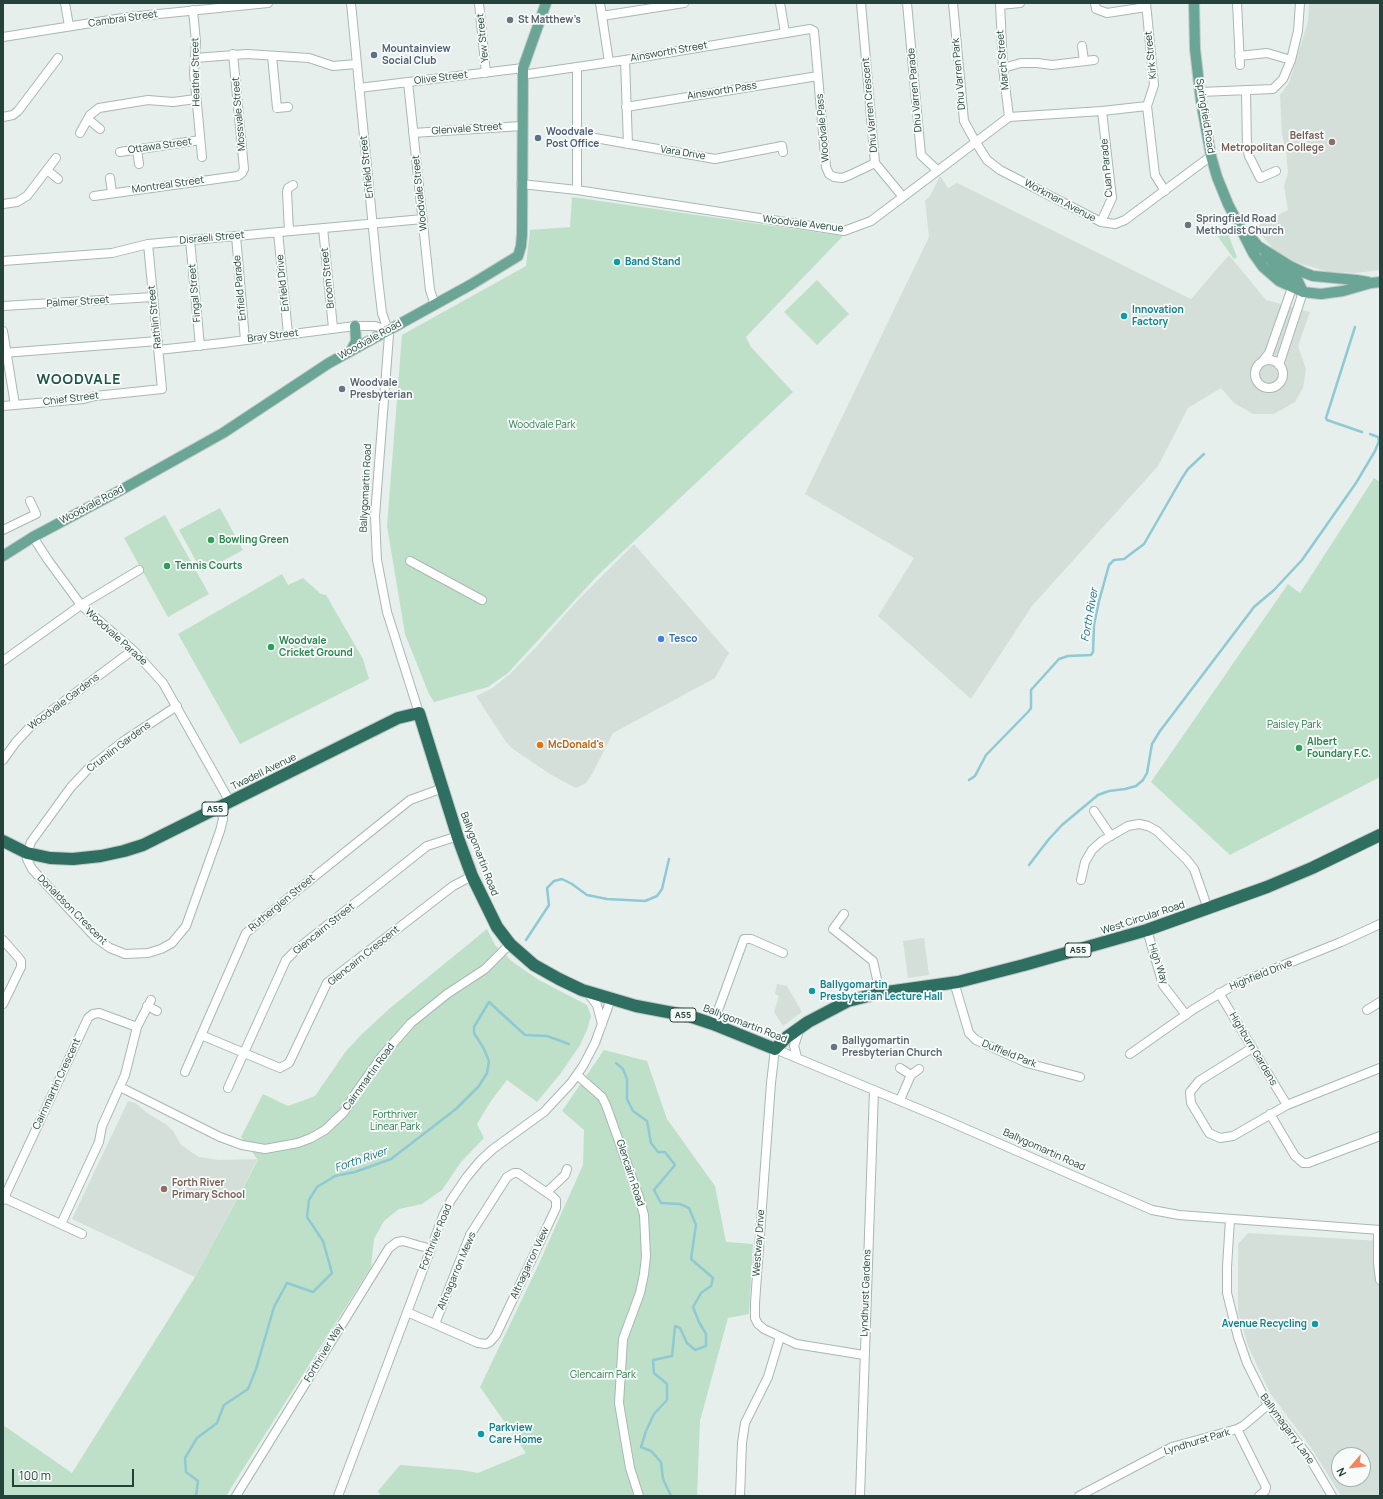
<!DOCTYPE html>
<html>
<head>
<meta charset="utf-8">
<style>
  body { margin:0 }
  #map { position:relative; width:1383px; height:1499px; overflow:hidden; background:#e6efeb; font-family:Manrope,sans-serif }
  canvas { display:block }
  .frame { position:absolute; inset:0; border:4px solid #24423a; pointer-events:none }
  .north { position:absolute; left:1331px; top:1447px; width:40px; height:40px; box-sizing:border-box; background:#f7fbf9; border:1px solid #a3b1ad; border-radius:50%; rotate:242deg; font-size:11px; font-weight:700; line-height:16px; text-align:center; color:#24423a }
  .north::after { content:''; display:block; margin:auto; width:14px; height:18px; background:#f4845f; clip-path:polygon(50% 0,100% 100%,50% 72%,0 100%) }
  .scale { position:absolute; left:12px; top:1469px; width:122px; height:18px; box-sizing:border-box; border:2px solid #24423a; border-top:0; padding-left:5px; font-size:12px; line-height:14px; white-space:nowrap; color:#24423a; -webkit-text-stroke:3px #f7fbf9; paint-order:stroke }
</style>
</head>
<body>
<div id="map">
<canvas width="1383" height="1499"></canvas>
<div class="frame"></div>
<div class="north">N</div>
<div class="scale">100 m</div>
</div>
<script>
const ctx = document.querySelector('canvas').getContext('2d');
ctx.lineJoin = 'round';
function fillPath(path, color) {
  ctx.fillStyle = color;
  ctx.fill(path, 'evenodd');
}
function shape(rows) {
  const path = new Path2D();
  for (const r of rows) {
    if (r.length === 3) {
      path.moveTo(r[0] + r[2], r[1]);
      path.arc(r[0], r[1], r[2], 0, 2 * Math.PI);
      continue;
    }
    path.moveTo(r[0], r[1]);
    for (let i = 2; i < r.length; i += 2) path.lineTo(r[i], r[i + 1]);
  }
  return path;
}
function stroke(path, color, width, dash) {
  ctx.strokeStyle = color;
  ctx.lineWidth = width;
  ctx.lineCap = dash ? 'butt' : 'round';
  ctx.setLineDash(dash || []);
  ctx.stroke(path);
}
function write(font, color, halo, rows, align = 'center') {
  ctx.font = font + ' Manrope,sans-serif';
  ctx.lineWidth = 3.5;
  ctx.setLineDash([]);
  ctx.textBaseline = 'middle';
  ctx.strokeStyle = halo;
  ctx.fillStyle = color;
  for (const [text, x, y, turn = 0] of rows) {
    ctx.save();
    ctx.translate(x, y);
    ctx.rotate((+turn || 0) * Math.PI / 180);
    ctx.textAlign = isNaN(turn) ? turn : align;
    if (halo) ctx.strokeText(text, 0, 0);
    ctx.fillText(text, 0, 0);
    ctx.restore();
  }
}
fillPath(shape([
  [1309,3,1380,3,1380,270,1356,273,1330,272,1295,262,1274,250,1255,227,1288,210,1284,186,1288,173,1286,150,1282,135,1280,95,1289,83,1308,21],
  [940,176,948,188,957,183,1191,299,1229,255,1266,300,1310,312,1298,346,1306,369,1303,388,1295,402,1274,414,1253,414,1234,403,1221,388,1188,408,1158,466,1032,606,971,699,878,616,914,558,805,494,929,237,925,201,930,196],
  [634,544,729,653,715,678,613,733,592,774,586,783,576,788,550,774,513,749,506,742,476,696,491,689,510,674,538,645,577,601],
  [924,938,929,975,908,978,903,941],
  [777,984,787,986,802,1012,783,1026,774,1012,779,996,775,994],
  [128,1101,135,1103,149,1114,167,1125,173,1131,181,1145,199,1157,219,1160,258,1159,195,1277,72,1219],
  [1248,1233,1380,1241,1380,1496,1341,1496,1312,1449,1270,1393,1248,1346,1238,1312,1238,1244],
  [1339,1455,1363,1455,1363,1479,1339,1479]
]), '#d4dfda');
fillPath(shape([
  [572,197,843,236,746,337,751,347,793,392,598,575,508,673,488,687,434,702,429,694,405,634,387,526,402,335,526,266,530,230,570,227],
  [1225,226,1237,257,1234,259,1216,234],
  [817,280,849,314,817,345,784,312],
  [1374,478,1380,482,1380,777,1230,855,1151,782,1288,584,1300,593],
  [220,508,243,550,202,572,179,530],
  [165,515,209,594,168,617,124,538],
  [282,574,288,585,303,578,321,594,326,595,363,659,369,679,240,744,178,634],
  [487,929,495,945,514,963,539,980,587,1005,591,1016,587,1030,580,1045,561,1073,537,1102,507,1080,491,1101,477,1124,484,1138,461,1162,442,1190,422,1204,399,1209,384,1221,374,1239,371,1267,226,1496,3,1496,3,1425,72,1473,195,1277,258,1160,241,1137,263,1094,288,1106,315,1096,346,1051,362,1034,389,1009],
  [604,1050,647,1061,667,1119,715,1186,726,1242,753,1244,749,1314,728,1318,700,1421,697,1496,381,1496,378,1491,400,1465,461,1470,478,1473,526,1453,480,1387,536,1270,583,1165,584,1130,562,1111]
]), '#bfe0c8');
stroke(shape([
  [1355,327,1326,418,1327,420,1362,432],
  [969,780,975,776,986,755,1028,712,1031,708,1031,690,1059,659,1068,656,1091,655,1093,652,1094,625,1099,601,1109,565,1114,560,1124,559,1144,544,1182,478,1188,469,1204,454],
  [1029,865,1049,839,1062,825,1098,795,1109,791,1125,789,1136,786,1143,780,1147,773,1152,744,1160,731,1254,607,1274,590,1302,560,1356,483,1375,451,1379,441,1378,437,1370,434],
  [526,940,549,905,547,888,554,881,562,879,572,884,587,895,607,899,645,901,657,896,662,889,669,859],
  [616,1063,623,1069,627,1079,627,1099,633,1111,647,1121,651,1143,658,1152,665,1152,675,1165,654,1190,661,1203,680,1204,689,1208,696,1225,691,1259,713,1278,711,1286,701,1293,693,1307,699,1322,706,1334,706,1346,695,1350,687,1343,680,1328,675,1326,672,1356,653,1360,654,1373,667,1384,667,1400,654,1414,646,1431,641,1447,651,1451,661,1462,663,1479,671,1496],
  [196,1496,198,1481,186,1472,185,1458,197,1438,217,1423,224,1405,248,1389,256,1369,274,1307,287,1283,313,1292,332,1273,323,1241,307,1217,309,1200,317,1187,335,1176,355,1172,391,1159,456,1109,479,1086,487,1073,489,1061,484,1049,474,1033,474,1027,489,1002,525,1035,547,1036,569,1044]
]), '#8ec9d4', 2.5);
const minor = shape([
  [65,3,69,26],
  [351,3,378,279,382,313,388,330,389,335,375,516,377,560,387,612,419,713],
  [479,3,486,73],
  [600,3,609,62],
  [780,3,785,33],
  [861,3,875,163,903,197],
  [907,3,921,155,937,170],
  [953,3,964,121,975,141,987,160,1000,170,1101,222,1115,224,1125,220,1211,156],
  [1000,3,1003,68,1009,117],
  [1095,3,1096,9,1107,13,1146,7],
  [1146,3,1154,85,1147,106,1155,175,1165,191],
  [1237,3,1240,65],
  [1000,5,1020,3],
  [193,10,196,42,194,73,202,157],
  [602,16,684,3],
  [3,37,129,17,268,3],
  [1082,46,1084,61],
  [272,56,277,108,288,107],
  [1239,56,1267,53,1291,60],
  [195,58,247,54,309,58,333,66,356,64],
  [625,60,628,144],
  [1003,68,1021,63,1037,63,1052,65,1094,60],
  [522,75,625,60,810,29,814,31,826,167,829,174,834,177,842,178,850,175,875,163],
  [408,82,430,290,435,305],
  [359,88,523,68],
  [1246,90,1247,148,1249,156,1260,178,1276,171],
  [1200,92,1273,89,1283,79,1291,60,1298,31,1300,3],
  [626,107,818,76],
  [3,117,13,115,18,111,58,58],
  [88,119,100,129],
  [80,133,90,115,99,108,148,100,173,102,196,99],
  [413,133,522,126],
  [578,135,715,159,782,146,783,152],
  [137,149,139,164],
  [120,152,200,140],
  [47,170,58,179],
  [110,178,112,193],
  [521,184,577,190,844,231,871,221,1009,117,1102,111,1147,106],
  [577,190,577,67],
  [94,196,238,176,242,173,244,169,233,54],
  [3,204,17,202,27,196,56,158],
  [1101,222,1112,198,1102,111],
  [323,228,333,328],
  [289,231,287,192,288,188,293,185],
  [278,232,288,334],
  [236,236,245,340],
  [190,240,200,346],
  [3,261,112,253,148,244,423,219],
  [3,306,153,297],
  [3,331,15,405],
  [158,350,223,343,355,326,375,326,388,330],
  [3,353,158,341],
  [1269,374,14],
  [1262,362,1269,353,1292,288,1295,282],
  [1279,365,1303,292],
  [3,406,84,399,95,396,162,389,148,244],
  [3,530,36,514,30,501],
  [33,537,48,560,81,605,133,650,163,683,230,802],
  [410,561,482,600],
  [3,661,81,605,139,570],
  [177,706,125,740,88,769,71,787,31,842,27,853,27,859,32,869,96,938,110,948,125,954,148,953,161,949,172,943,186,926,220,831,223,819,222,813,219,807],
  [3,760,16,742,31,726,133,650],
  [1094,811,1111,836],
  [1081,880,1085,862,1092,850,1102,841,1128,826,1139,824,1148,826,1157,831,1186,859,1194,869,1208,909],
  [844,914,833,929,873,961,880,993],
  [1147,930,1163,985,1186,1015],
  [3,940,18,957,21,961,21,967,3,1004],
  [954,982,969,1033,976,1040,1027,1063,1080,1077],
  [588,993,597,1005,602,1024],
  [1219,993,1287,1105],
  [147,1006,157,1011],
  [1367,1010,1380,1002],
  [713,1024,744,939,751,939,783,953],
  [201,1035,280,1068,289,1063,327,983,453,886,472,876],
  [1252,1048,1199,1081,1190,1092,1191,1103,1209,1133,1220,1138,1233,1136,1287,1105,1380,1068],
  [1130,1054,1194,1009,1234,985,1341,942,1380,924],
  [797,1057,794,1046,800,1028],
  [900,1068,911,1075,919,1069],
  [185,1072,246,933,299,889,410,800,443,788],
  [577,1075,602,1097,606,1105,639,1197,644,1215,646,1256,644,1274,640,1293,623,1339,619,1403,630,1468,639,1496],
  [120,1087,220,1137,242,1145,265,1149,298,1143,311,1138,325,1130,344,1112,355,1094,382,1056,411,1023,447,994,485,969,510,944],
  [228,1088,286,960,296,950,427,846,458,836],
  [900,1100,911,1075],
  [1270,1114,1295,1156,1303,1163,1308,1163,1380,1136],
  [547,1192,565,1175,567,1169],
  [4,1198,82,1234],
  [3,1200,88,1018,93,1014,99,1013,137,1027],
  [1230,1219,1227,1267,1227,1293,1238,1337,1247,1363,1268,1405,1309,1457,1332,1496],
  [61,1224,99,1142,102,1126,125,1075,137,1027,151,1000],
  [1378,1230,1378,1263,1380,1280],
  [407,1312,478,1343,486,1344,490,1342,496,1335,556,1208,556,1200,553,1197,518,1173,514,1173,507,1177,470,1235,435,1324],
  [864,1355,796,1344,764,1329,758,1324,755,1318,755,1303,771,1083,775,1049,941,1118,1152,1210,1179,1215,1380,1230],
  [1237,1429,1266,1487,1265,1491,1259,1496],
  [236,1496,389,1248,397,1242,403,1241,431,1249],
  [338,1496,424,1267,443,1216,451,1200,466,1178,480,1161,493,1149,544,1112,571,1083,583,1066,595,1043,611,999],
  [740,1496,742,1443,745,1423,768,1377,780,1337],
  [860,1496,874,1090],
  [1079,1496,1172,1447,1237,1429,1243,1426,1268,1405]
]);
const major = shape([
  [1194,3,1195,49,1201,101,1211,156,1217,177,1228,204,1253,253,1263,267,1279,281,1303,292,1321,294,1343,291,1371,283,1380,282],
  [1248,234,1258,246,1290,266,1305,273,1313,276,1356,280,1368,282],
  [1266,255,1276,266,1286,274,1297,279,1303,292],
  [352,349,356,341,355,326],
  [3,556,33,537,121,490,223,433,329,363,472,284,518,256,521,246,522,234,523,68,546,3]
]);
const highway = shape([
  [3,841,27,853,50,858,73,859,101,856,124,851,143,845,398,718,419,713,458,838,472,876,497,927,510,944,534,965,559,979,582,990,636,1006,689,1016,713,1024,775,1049,787,1037,808,1022,848,1001,880,993,958,982,1024,965,1147,930,1267,887,1312,868,1380,835]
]);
stroke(minor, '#a8b8b2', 10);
stroke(major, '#c2cac8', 12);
stroke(highway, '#c2cac8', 14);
stroke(minor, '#fff', 8);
stroke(major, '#6aa596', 10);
stroke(highway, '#2f6f62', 12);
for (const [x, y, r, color] of [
  [510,20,4,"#6b7280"],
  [374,55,4,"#5c6f8a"],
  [538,138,4,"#5c6f8a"],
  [1332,142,4,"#8d6e63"],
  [1188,225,4,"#6b7280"],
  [617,262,4,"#0f9aa8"],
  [1124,316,4,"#0f9aa8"],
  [342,389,4,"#6b7280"],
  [211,540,4,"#2e9e5b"],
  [167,566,4,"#2e9e5b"],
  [661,639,4,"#3f7fe0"],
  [271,647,4,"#2e9e5b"],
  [540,745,4,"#e8710a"],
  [1299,748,4,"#2e9e5b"],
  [812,991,4,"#0f9aa8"],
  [834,1047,4,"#6b7280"],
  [164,1189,4,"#8d6e63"],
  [1315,1324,4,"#0f9aa8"],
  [481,1434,4,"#0f9aa8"]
]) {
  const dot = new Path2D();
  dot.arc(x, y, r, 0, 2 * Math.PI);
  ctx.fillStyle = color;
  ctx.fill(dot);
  stroke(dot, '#f7fbf9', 1.5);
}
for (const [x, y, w] of [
  [215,809,26],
  [1078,950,26],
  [683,1015,26]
]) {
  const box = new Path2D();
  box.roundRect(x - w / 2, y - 7, w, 14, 3);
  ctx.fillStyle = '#f7fbf9';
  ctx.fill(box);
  stroke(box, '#24423a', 1);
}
write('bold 9px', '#24423a', null, [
  ["A55",215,809],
  ["A55",1078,950],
  ["A55",683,1015]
]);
write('10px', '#24423a', '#f7fbf9', [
  ["Cambrai Street",123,19,-8],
  ["Yew Street",483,38,-96],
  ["Ainsworth Street",669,52,-10],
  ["Kirk Street",1151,55,-96],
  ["March Street",1003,60,-95],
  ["Heather Street",196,72,-91],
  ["Dhu Varren Park",959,74,-95],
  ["Olive Street",441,78,-7],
  ["Dhu Varren Parade",915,90,-95],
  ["Ainsworth Pass",722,91,-9],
  ["Dhu Varren Crescent",870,105,-95],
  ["Mossvale Street",239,114,-95],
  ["Springfield Road",1205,116,81],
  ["Woodvale Pass",823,128,-95],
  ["Glenvale Street",467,129,-4],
  ["Ottawa Street",160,146,-8],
  ["Vara Drive",683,153,9],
  ["Enfield Street",367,167,-96],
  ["Cuan Parade",1107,168,-95],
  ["Montreal Street",168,185,-8],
  ["Woodvale Street",420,193,-96],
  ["Workman Avenue",1060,201,28],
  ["Woodvale Avenue",803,224,7],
  ["Disraeli Street",212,238,-5],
  ["Broom Street",328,278,-96],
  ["Enfield Drive",283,283,-96],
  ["Enfield Parade",240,288,-95],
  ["Fingal Street",195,293,-95],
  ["Palmer Street",78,302,-4],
  ["Rathlin Street",155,317,-96],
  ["Bray Street",273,336,-7],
  ["Woodvale Road",370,340,-29],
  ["Chief Street",71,399,-7],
  ["Ballygomartin Road",366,488,-87],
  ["Woodvale Road",92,505,-28],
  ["Woodvale Parade",116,637,42],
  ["Woodvale Gardens",64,702,-37],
  ["Crumlin Gardens",119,747,-37],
  ["Twadell Avenue",264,772,-26],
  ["Ballygomartin Road",479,854,69],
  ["Rutherglen Street",282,903,-40],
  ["Donaldson Crescent",72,910,45],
  ["West Circular Road",1143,918,-18],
  ["Glencairn Street",324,929,-39],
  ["Glencairn Crescent",364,956,-39],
  ["High Way",1158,964,72],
  ["Highfield Drive",1261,975,-22],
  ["Ballygomartin Road",745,1024,21],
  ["Highburn Gardens",1253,1049,59],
  ["Duffield Park",1009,1054,22],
  ["Cairnmartin Road",369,1077,-54],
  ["Cairnmartin Crescent",57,1084,-65],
  ["Ballygomartin Road",1044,1150,24],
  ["Glencairn Road",630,1173,72],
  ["Forthriver Road",436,1237,-68],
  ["Westway Drive",759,1243,-86],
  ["Altnagarron View",530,1263,-65],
  ["Altnagarron Mews",457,1271,-67],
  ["Lyndhurst Gardens",866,1293,-88],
  ["Forthriver Way",324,1353,-59],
  ["Ballymagarry Lane",1287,1429,54],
  ["Lyndhurst Park",1197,1442,-17]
]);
write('bold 10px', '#5b616d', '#f7fbf9', [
  ["St Matthew’s",518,20],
  ["Springfield Road",1196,219],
  ["Methodist Church",1196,231],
  ["Woodvale",350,383],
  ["Presbyterian",350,395],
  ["Ballygomartin",842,1041],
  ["Presbyterian Church",842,1053]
], 'left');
write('bold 10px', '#4e5e75', '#f7fbf9', [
  ["Mountainview",382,49],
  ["Social Club",382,61],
  ["Woodvale",546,132],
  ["Post Office",546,144]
], 'left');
write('bold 10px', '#785e54', '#f7fbf9', [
  ["Belfast",1324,136],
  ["Metropolitan College",1324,148],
  ["Forth River",172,1183,"left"],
  ["Primary School",172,1195,"left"]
], 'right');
write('bold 10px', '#0d838f', '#f7fbf9', [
  ["Band Stand",625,262],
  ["Innovation",1132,310],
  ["Factory",1132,322],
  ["Ballygomartin",820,985],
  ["Presbyterian Lecture Hall",820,997],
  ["Avenue Recycling",1307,1324,"right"],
  ["Parkview",489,1428],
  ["Care Home",489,1440]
], 'left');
write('10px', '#2d7a4b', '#f7fbf9', [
  ["Woodvale Park",542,425],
  ["Paisley Park",1294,725],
  ["Forthriver",395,1115],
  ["Linear Park",395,1127],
  ["Glencairn Park",603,1375]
]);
write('bold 10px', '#27864d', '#f7fbf9', [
  ["Bowling Green",219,540],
  ["Tennis Courts",175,566],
  ["Woodvale",279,641],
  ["Cricket Ground",279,653],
  ["Albert",1307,742],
  ["Foundary F.C.",1307,754]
], 'left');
write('bold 10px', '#366cbe', '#f7fbf9', [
  ["Tesco",669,639]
], 'left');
write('bold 10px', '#c56008', '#f7fbf9', [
  ["McDonald's",548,745]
], 'left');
write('italic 11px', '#1c6f80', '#f7fbf9', [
  ["Forth River",1090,615,-80],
  ["Forth River",361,1160,-19]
]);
ctx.letterSpacing = '1px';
write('bold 14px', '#1f5548', '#f7fbf9', [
  ["WOODVALE",79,380]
]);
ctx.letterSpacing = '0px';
</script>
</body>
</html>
